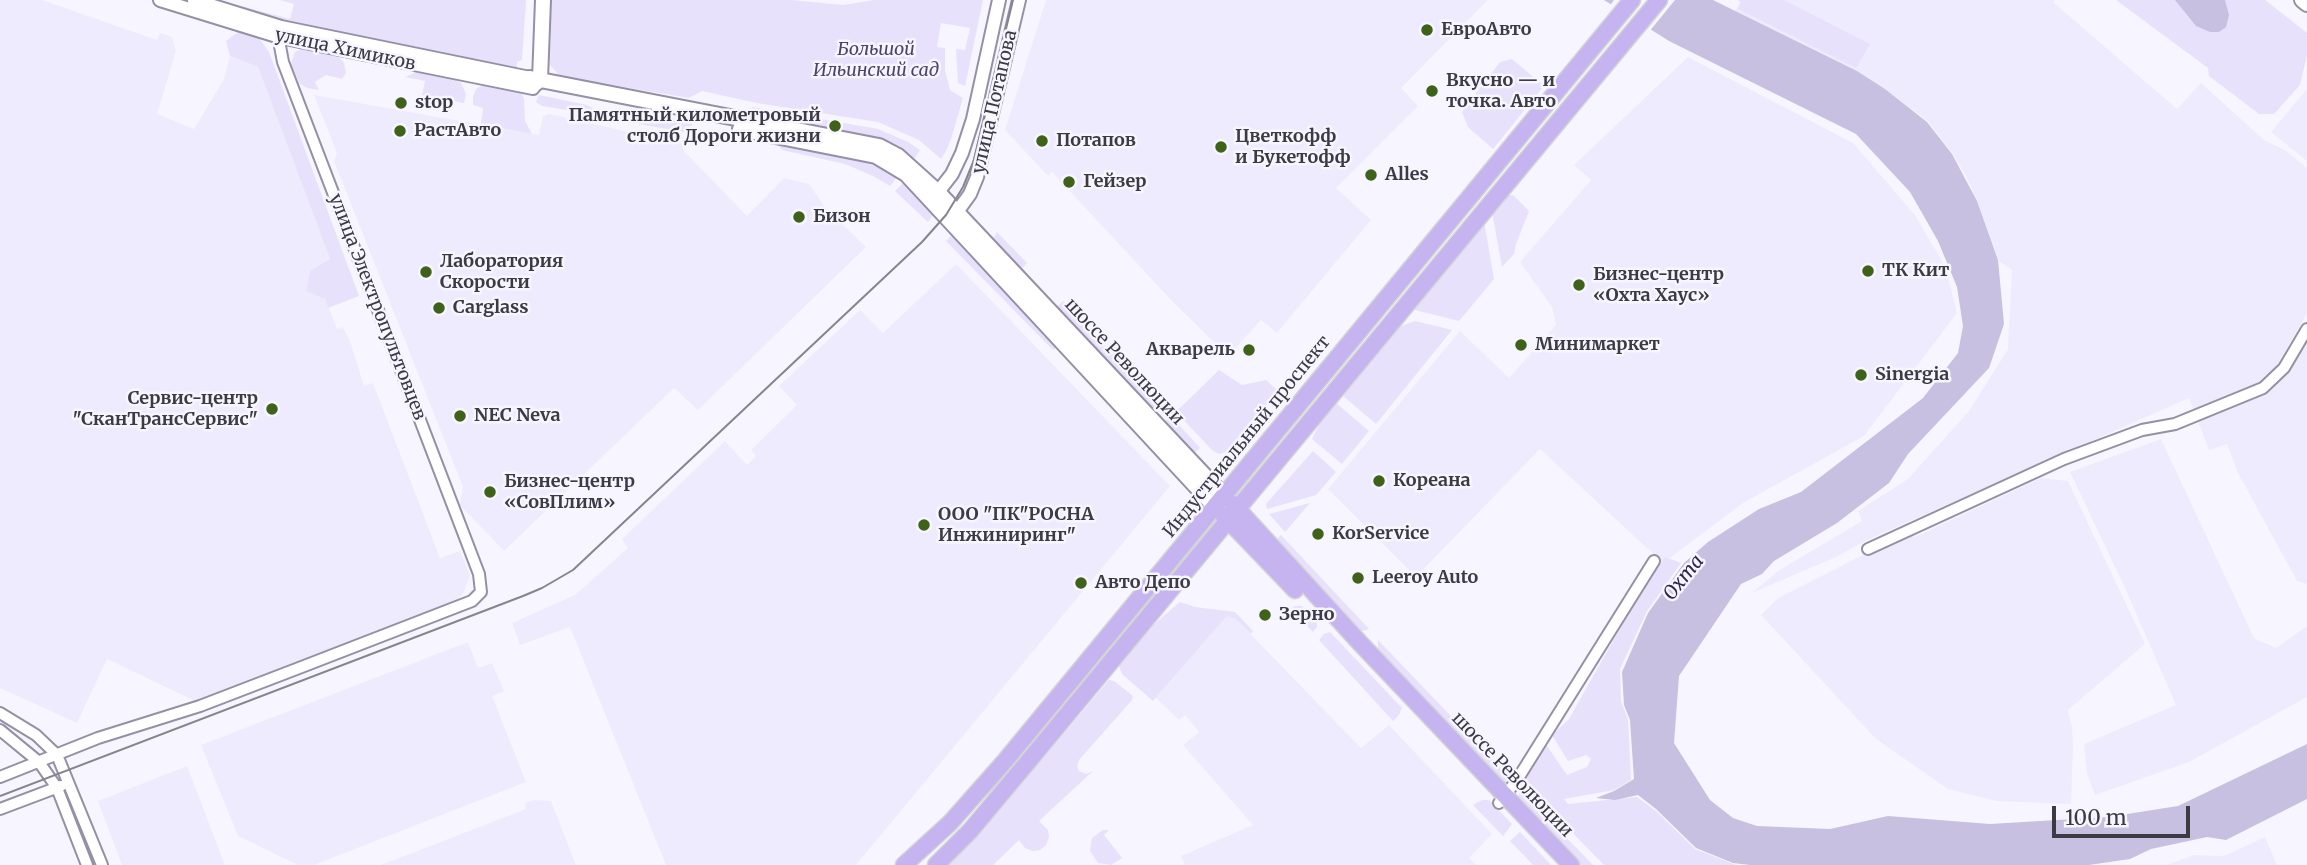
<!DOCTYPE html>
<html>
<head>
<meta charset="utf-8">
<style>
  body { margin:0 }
  #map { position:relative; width:2307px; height:865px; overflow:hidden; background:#f7f5ff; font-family:Merriweather,serif }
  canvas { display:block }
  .scale { position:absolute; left:2052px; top:806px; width:138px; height:32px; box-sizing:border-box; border:4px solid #3c3a43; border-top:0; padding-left:9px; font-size:21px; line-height:24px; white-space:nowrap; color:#3c3a43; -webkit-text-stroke:5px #f7f5ff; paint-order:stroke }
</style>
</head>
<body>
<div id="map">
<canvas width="2307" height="865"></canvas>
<div class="scale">100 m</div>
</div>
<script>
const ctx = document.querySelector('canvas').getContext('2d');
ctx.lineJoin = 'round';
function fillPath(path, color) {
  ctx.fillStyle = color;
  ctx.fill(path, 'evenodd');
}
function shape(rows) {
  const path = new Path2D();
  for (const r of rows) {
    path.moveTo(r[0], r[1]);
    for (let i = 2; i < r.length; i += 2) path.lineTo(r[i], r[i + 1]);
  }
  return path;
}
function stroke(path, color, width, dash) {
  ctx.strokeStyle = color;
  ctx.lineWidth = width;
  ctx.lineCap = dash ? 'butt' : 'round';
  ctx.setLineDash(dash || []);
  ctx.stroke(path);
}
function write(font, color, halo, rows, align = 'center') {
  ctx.font = font + ' Merriweather,serif';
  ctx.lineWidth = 5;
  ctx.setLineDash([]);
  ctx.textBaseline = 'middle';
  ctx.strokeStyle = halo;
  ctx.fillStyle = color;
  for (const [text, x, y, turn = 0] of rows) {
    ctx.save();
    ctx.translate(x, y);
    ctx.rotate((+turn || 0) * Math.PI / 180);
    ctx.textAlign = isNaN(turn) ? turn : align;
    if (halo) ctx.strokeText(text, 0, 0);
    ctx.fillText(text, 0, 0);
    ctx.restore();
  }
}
fillPath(shape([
  [0,0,42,0,157,40,160,33,172,37,176,51,157,114,194,129,224,79,230,56,258,67,330,259,325,299,337,329,343,327,351,344,364,386,373,383,440,558,460,551,470,576,462,595,445,610,195,701,107,659,77,723,0,688],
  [1046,0,1488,0,1401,88,1418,106,1336,188,1371,220,1277,333,1261,320,1228,356,1171,300,1052,172,1048,176,1005,130],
  [1741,0,2055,0,2053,2,2177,109,2201,83,2264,140,2285,150,2307,168,2307,313,2284,353,2296,359,2307,342,2307,584,2297,581,2238,473,2227,444,2209,450,2189,398,1867,540,1836,557,1752,593,1778,571,1862,521,1858,511,1908,479,1969,411,2008,349,2012,270,1999,261,1977,201,1966,176,1953,154,1928,121,1885,89,1857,71,1735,11],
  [1688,57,1853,143,1915,215,1945,266,1957,313,1864,436,1743,503,1663,563,1540,449,1416,577,1328,489,1460,331,1509,378,1556,325,1552,307,1520,262,1591,180,1574,165],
  [2307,89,2307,161,2271,132],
  [314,95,539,135,543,116,549,114,683,144,684,151,747,216,784,178,809,184,825,207,866,247,698,410,674,388,504,551,460,505,463,487,334,161,337,153],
  [956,264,1170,486,856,865,666,865,570,627,520,645,512,623,575,595,628,548,622,539,725,441,747,465,756,456,751,450,797,405,779,386,860,310,883,333],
  [2161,439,2254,638,2276,648,2307,626,2307,697,2189,762,2095,795,2087,773,2084,744,2176,705,2125,588,2070,472],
  [2041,478,2068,481,2145,644,2068,710,2072,727,2073,747,2071,804,1996,801,1948,789,1876,739,1761,615,1778,598,1869,552,1910,534,1915,537],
  [1227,616,1236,619,1361,748,1389,725,1492,834,1469,858,1476,865,1185,865,1181,856,1253,825,1183,745,1199,732,1185,715,1179,720,1156,698],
  [468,642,478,668,492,663,504,691,492,696,526,782,314,865,298,865,238,836,201,745],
  [187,766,225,865,122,865,98,801],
  [535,800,551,801,576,865,381,865,526,809,525,803],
  [2265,837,2277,865,2167,865,2194,855,2224,856]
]), '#efebfe');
fillPath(shape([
  [212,0,219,0,290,19,294,4,280,0,526,0,522,60,517,62,517,71,290,24],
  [551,0,791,0,843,5,874,0,983,0,965,86,958,83,956,49,965,50,970,28,941,23,937,47,945,48,945,70,950,90,963,98,951,139,946,151,941,159,919,140,878,122,757,103,702,91,689,98,560,76,550,65],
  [1737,0,1784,0,1870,44,1856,68,1738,9,1741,2],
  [2116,0,2265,0,2307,33,2307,55,2300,85,2274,114,2259,114,2209,76,2208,68],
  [238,32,259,38,269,52,359,296,328,308,325,299,306,291,310,271,330,259,258,67,230,56,226,41],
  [303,48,339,57,344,63,346,73,342,79,326,75,315,82,319,90,307,88,299,83,291,64,295,52],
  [1512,59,1544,86,1493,149,1468,127,1462,112,1500,62],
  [417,72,454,79,461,83,466,94,464,103,422,95,425,81,405,77],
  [485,84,516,89,522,94,524,99,525,121,532,134,481,124,483,108,473,105,473,97,476,89],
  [539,95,587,105,596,110,598,115,542,106,536,102],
  [752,107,878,129,908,142,920,150,913,161,751,115],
  [648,116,693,124,685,132,638,124,640,118],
  [776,142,874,161,898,176,890,186,873,176,845,164,782,150],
  [904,182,935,213,928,222,895,191],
  [1507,195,1513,195,1529,211,1516,244,1514,254,1502,267,1492,212],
  [1484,221,1494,279,1459,321,1411,309],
  [997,232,1027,263,1021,269,1009,261,992,241],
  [954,233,1057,347,1053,350,946,241],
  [1063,301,1160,404,1157,408,1153,409,1117,376,1063,317,1057,307],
  [1415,321,1452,330,1376,424,1342,395,1341,392,1396,328],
  [1219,370,1242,385,1266,380,1281,394,1265,406,1229,451,1219,454,1213,451,1174,410,1180,408],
  [1333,403,1336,403,1369,431,1342,464,1312,439,1325,413],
  [1170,415,1200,448,1194,453,1165,422],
  [1313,451,1336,472,1316,495,1267,509,1266,504],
  [1310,503,1285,532,1269,514],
  [1281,535,1369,629,1359,632,1275,541],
  [1665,557,1681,563,1647,611,1620,669,1621,701,1628,720,1631,780,1614,790,1564,799,1568,804,1637,797,1656,811,1695,849,1736,865,1604,865,1522,781,1545,743,1567,775,1587,767,1591,759,1586,755,1568,761,1552,735,1569,719,1644,586],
  [1180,602,1195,607,1235,612,1253,631,1251,634,1236,619,1227,616,1153,701,1122,674,1119,666,1153,625],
  [1295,606,1302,606,1317,618,1317,627,1313,632,1290,609],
  [1330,632,1402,708,1399,715,1393,721,1319,640,1324,634],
  [1378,640,1514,782,1504,785,1378,653],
  [1109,680,1114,681,1133,696,1132,700,1079,760,1077,766,1079,771,1086,774,1093,771,1039,821,1048,830,1049,837,1046,845,1040,850,1033,851,1025,848,1019,840,993,865,949,865,984,828],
  [1520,790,1593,865,1577,865,1518,798],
  [1482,800,1489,800,1512,824,1503,836,1473,805],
  [1103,830,1109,830,1104,835,1122,858,1111,865,1098,863,1090,851,1092,838],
  [1520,832,1551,865,1533,865,1510,841]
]), '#e7e1fc');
fillPath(shape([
  [1604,0,1713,0,1857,71,1885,89,1927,122,1952,154,1977,201,1998,260,2004,324,1989,368,1908,454,1889,483,1837,523,1774,561,1762,574,1741,584,1679,676,1674,743,1710,800,1733,818,1757,826,1830,829,1888,816,1990,824,2108,817,2178,806,2307,744,2307,799,2226,840,2207,837,2151,849,2130,859,2089,865,1750,865,1733,863,1696,848,1656,809,1638,795,1615,800,1596,798,1614,791,1634,779,1630,720,1624,705,1622,672,1648,613,1684,563,1708,542,1759,509,1801,492,1923,398,1958,353,1963,326,1957,287,1938,241,1910,192,1856,134,1669,41],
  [2175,0,2225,0,2229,15,2226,27,2219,32,2210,32,2196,26]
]), '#c7c0e0');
fillPath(shape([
  [1614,0,1675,0,1649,32,1609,7]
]), '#f7f5ff');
const minor = shape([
  [1868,549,2064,459,2142,430,2175,424,2263,388,2284,368,2307,329],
  [0,713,36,735,57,755,102,865],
  [0,730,39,762,57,788,87,865],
  [0,777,98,738,200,706,299,668,472,601,481,592,479,574,283,62,280,46,281,30],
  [1499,803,1517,780,1654,561],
  [0,809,61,786]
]);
const tertiary = shape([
  [160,0,280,37,533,88],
  [194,0,281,27,530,78],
  [938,192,952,174,962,153,973,119,999,0],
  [957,212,970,194,977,177,1019,0]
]);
const secondary = shape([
  [2302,0,2307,4],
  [530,78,879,146,898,156,938,192,1223,495],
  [535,84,540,80,543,0],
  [740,129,876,156,906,174,1214,506]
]);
const primary = shape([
  [1233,504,1360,643,1571,865],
  [1223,515,1295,590],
  [904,865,950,823,1005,761,1632,0],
  [936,865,970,831,1027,763,1659,0]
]);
stroke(minor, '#9590a6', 14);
stroke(tertiary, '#9590a6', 16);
stroke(secondary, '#9590a6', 18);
stroke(primary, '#d4d4d6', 19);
stroke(minor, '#fff', 10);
stroke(tertiary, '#fff', 12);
stroke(secondary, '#fff', 14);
stroke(primary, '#c6b4f1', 16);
stroke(shape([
  [0,796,523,596,542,588,573,570,922,242,946,215,963,187,974,160,1013,0]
]), '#86848d', 2);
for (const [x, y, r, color] of [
  [1427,30,7,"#3e621a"],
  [1432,91,7,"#3e621a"],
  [401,103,7,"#3e621a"],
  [835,126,7,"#3e621a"],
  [400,131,7,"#3e621a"],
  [1042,141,7,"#3e621a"],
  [1221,147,7,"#3e621a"],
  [1371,175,7,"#3e621a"],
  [1069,182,7,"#3e621a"],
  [799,217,7,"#3e621a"],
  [1868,271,7,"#3e621a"],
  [426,272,7,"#3e621a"],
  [1579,285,7,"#3e621a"],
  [439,308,7,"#3e621a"],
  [1521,345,7,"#3e621a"],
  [1249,350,7,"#3e621a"],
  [1861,375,7,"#3e621a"],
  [272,409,7,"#3e621a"],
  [460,416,7,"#3e621a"],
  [1379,481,7,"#3e621a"],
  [490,492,7,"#3e621a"],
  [924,525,7,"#3e621a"],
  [1318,534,7,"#3e621a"],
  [1358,578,7,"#3e621a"],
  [1081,583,7,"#3e621a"],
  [1265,615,7,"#3e621a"]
]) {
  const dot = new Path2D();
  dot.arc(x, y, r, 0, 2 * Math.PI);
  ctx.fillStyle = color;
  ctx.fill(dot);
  stroke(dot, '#f7f5ff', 2.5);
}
write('bold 18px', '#3c3a43', '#f7f5ff', [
  ["ЕвроАвто",1441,30],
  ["Вкусно — и",1446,81],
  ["точка. Авто",1446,102],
  ["stop",415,103],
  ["Памятный километровый",821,116,"right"],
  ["столб Дороги жизни",821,137,"right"],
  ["РастАвто",414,131],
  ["Цветкофф",1235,137],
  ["и Букетофф",1235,158],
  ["Потапов",1056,141],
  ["Alles",1385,175],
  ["Гейзер",1083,182],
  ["Бизон",813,217],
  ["Лаборатория",440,262],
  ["Скорости",440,283],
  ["ТК Кит",1882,271],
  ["Бизнес-центр",1593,275],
  ["«Охта Хаус»",1593,296],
  ["Carglass",453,308],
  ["Минимаркет",1535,345],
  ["Акварель",1235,350,"right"],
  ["Sinergia",1875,375],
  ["Сервис-центр",258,399,"right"],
  ["\"СканТрансСервис\"",258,420,"right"],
  ["NEC Neva",474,416],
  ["Кореана",1393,481],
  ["Бизнес-центр",504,482],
  ["«СовПлим»",504,503],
  ["ООО \"ПК\"РОСНА",938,515],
  ["Инжиниринг\"",938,536],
  ["KorService",1332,534],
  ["Leeroy Auto",1372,578],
  ["Авто Депо",1095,583],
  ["Зерно",1279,615]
], 'left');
write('18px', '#3c3a43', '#f7f5ff', [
  ["улица Химиков",345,50,12],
  ["улица Потапова",995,102,-77],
  ["улица Электропультовцев",377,307,69],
  ["шоссе Революции",1124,362,47],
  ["Индустриальный проспект",1247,437,-51],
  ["шоссе Революции",1512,775,46]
]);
write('italic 18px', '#4e416e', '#f7f5ff', [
  ["Большой",876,50],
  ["Ильинский сад",876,71]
]);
write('italic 19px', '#31244e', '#f7f5ff', [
  ["Охта",1684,578,-51]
]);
</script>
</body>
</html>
